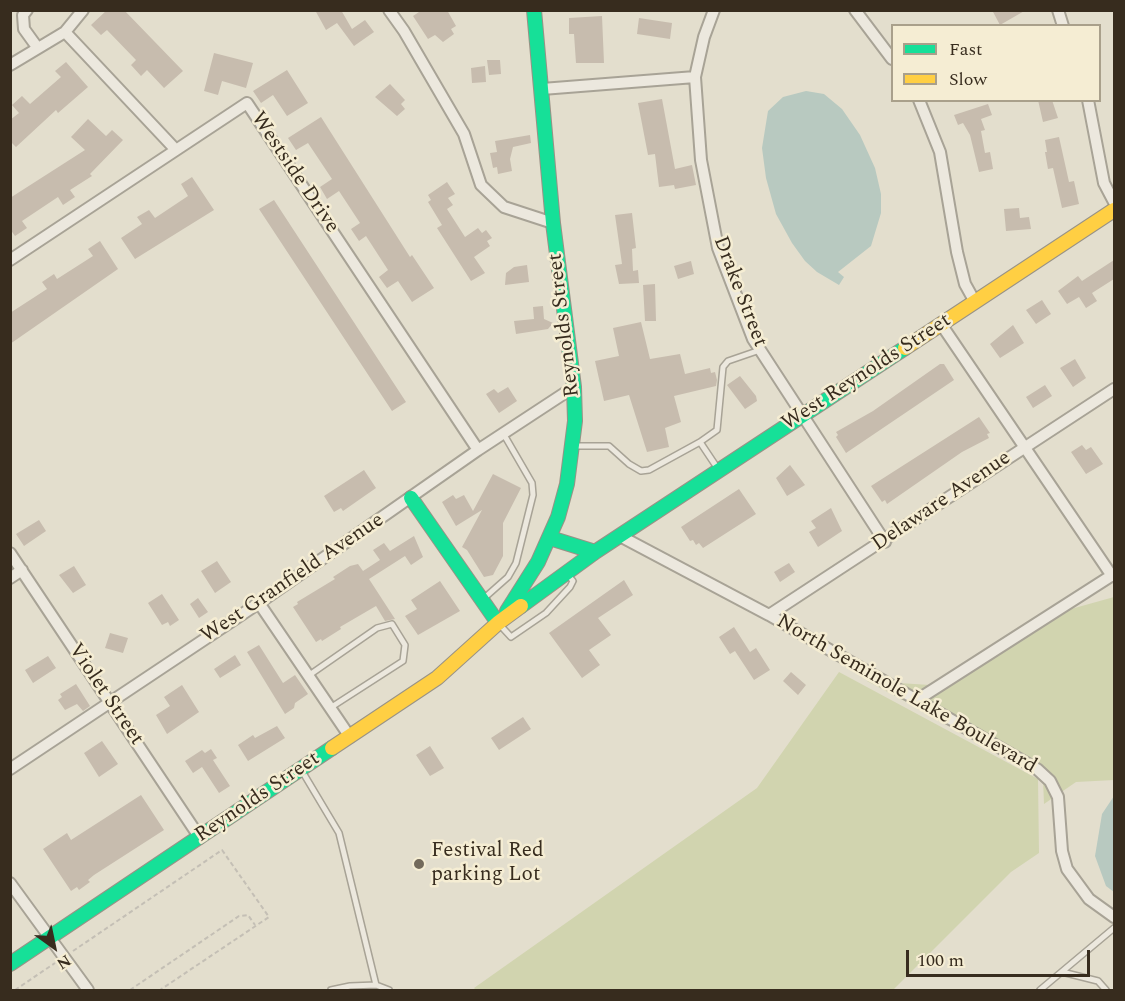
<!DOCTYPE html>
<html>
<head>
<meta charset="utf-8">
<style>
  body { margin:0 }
  #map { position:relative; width:1125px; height:1001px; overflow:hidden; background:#e3decd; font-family:Spectral,serif }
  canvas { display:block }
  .frame { position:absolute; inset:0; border:12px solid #372c1e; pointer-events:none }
  .legend { position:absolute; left:891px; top:24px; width:210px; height:78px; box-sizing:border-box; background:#f5edd3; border:2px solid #a9a08b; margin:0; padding:8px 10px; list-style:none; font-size:18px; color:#372c1e }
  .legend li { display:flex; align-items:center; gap:12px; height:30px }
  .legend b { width:30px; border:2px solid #a9a08b }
  .north { position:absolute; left:24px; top:917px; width:60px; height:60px; -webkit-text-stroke:4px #f5edd3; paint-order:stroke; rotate:147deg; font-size:16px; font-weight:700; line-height:24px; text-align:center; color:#372c1e }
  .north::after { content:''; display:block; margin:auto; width:21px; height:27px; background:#372c1e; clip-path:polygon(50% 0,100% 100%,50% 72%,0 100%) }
  .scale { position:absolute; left:906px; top:950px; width:184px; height:27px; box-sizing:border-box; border:3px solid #372c1e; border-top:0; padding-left:8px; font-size:18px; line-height:21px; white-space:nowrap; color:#372c1e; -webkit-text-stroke:4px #f5edd3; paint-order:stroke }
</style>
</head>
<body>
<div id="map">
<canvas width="1125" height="1001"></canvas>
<div class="frame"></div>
<ul class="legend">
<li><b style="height:8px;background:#16e098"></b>Fast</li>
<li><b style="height:8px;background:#ffcf43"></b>Slow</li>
</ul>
<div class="north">N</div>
<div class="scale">100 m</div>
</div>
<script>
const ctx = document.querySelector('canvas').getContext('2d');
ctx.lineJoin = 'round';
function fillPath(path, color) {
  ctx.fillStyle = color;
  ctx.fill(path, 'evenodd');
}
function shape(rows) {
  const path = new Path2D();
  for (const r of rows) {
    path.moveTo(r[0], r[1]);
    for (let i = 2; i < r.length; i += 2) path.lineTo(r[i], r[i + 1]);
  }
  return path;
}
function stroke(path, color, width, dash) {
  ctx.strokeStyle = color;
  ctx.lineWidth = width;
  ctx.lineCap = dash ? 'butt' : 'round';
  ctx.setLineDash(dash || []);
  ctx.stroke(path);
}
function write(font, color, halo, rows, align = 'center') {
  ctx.font = font + ' Spectral,serif';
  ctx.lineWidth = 5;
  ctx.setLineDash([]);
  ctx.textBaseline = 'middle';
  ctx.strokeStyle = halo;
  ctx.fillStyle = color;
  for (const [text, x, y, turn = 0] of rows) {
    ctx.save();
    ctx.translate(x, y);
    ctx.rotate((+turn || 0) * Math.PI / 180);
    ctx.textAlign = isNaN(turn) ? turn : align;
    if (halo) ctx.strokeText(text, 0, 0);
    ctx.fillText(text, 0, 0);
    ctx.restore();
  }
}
fillPath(shape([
  [1114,597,1114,780,1076,782,1044,804,1043,779,1040,773,867,681,930,685,1046,616],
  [839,672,1038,779,1039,853,1011,872,893,990,476,990,474,988,757,788]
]), '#d1d4af');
fillPath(shape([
  [806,91,824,94,842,109,860,135,875,168,881,194,881,213,871,246,838,272,844,277,839,285,817,272,805,261,792,243,776,214,766,178,762,148,768,111,783,97],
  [1114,796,1114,892,1106,886,1095,856,1102,814]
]), '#b8c9c0');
fillPath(shape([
  [107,10,124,10,183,71,164,88,147,70,141,76,131,65,136,60,107,30,101,35,91,25],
  [315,10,341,10,352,29,365,20,374,32,354,46,337,23,326,30],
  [422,10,447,10,456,26,451,29,454,34,443,42,435,35,428,39,413,16],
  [992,10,1026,10,1000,25],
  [602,16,604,63,576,63,574,34,569,34,569,18],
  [639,18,672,23,670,39,637,34],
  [214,53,253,63,246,88,222,81,218,95,204,91],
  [487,60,500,60,501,74,489,75],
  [66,62,88,87,58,113,56,110,16,147,10,141,10,120,19,113,12,105,22,96,30,104,61,77,55,71],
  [485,66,486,82,472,83,471,68],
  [287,70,308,103,287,116,273,95,261,103,253,91],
  [390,84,405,100,401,104,405,109,397,116,375,97],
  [662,99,675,169,692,165,696,185,675,189,674,185,659,187,655,154,648,155,638,103],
  [1038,100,1052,100,1058,118,1043,122],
  [988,104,992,115,981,119,985,130,981,131,985,153,990,152,993,169,979,172,970,135,963,123,958,125,954,115],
  [321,117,410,257,412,255,434,288,412,302,398,281,387,288,379,277,388,270,366,236,359,241,351,229,360,223,339,191,327,199,320,187,332,179,308,143,296,150,288,138],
  [88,119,106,136,112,130,123,140,90,174,92,176,70,190,75,197,63,205,58,197,22,221,27,228,15,236,10,229,10,198,85,150,71,137],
  [530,135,531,143,513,147,510,159,512,171,498,174,497,167,493,168,490,153,497,152,495,141],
  [1059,137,1069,182,1074,181,1079,204,1062,208,1053,168,1048,169,1045,152,1047,152,1045,140],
  [192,177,214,210,135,259,121,238,142,224,137,217,149,210,155,218,188,196,181,184],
  [447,182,455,194,448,198,453,205,447,209,465,237,478,228,482,233,486,230,492,238,487,241,490,246,474,257,485,273,471,281,437,228,442,225,428,202,431,200,428,195],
  [274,200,406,402,392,411,259,209],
  [1019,208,1020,218,1029,217,1031,229,1006,231,1004,209],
  [632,213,636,248,632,249,633,271,638,270,639,283,619,284,615,265,622,264,615,215],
  [100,241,118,269,10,344,10,313,47,289,42,282,54,274,57,279,93,256,88,249],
  [1114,260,1114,279,1092,293,1097,301,1086,308,1079,297,1067,304,1058,291,1078,276,1082,281],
  [691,261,694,274,678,279,674,266],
  [527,265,529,282,505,285,506,273,514,267],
  [655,284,656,321,645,321,643,285],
  [1042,300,1051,314,1036,324,1026,310],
  [543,306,544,319,553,323,548,329,516,334,514,321,534,319,533,307],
  [641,322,650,359,680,354,685,374,710,368,711,373,715,372,717,380,716,386,674,396,681,422,665,428,669,447,647,452,629,395,604,401,595,361,619,356,613,328],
  [1013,325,1024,343,1000,358,990,344],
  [1075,359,1086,378,1073,387,1060,368],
  [940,364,944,364,954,380,846,453,836,437,838,435,836,432,873,411],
  [740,376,756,396,757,401,745,409,727,385],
  [1045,385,1052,396,1033,408,1026,397],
  [508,387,517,401,499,413,486,394,494,389,498,393],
  [979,417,990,433,987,434,989,438,962,452,887,504,885,500,882,502,871,486],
  [1082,445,1086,450,1091,447,1103,464,1086,474,1071,452],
  [790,465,805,485,787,496,776,478],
  [364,470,376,488,343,511,341,508,334,512,324,496],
  [493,474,521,488,503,523,503,556,493,575,484,577,467,550,462,547,482,510,456,526,442,502,453,495,456,499,464,495,473,511],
  [739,489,756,514,703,548,699,543,696,545,693,540,690,541,681,527],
  [831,508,842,531,818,547,809,532,816,528,811,521],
  [39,520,46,531,24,546,16,534],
  [414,536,423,557,411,565,405,556,369,579,395,619,385,621,376,606,340,627,341,629,322,641,321,639,316,642,293,607,298,604,297,602,335,579,333,577,350,566,358,564,363,571,380,560,373,550,384,543,390,551],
  [217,561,231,582,215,593,201,571],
  [789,563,795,572,780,582,774,572],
  [74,566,86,585,73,593,59,575],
  [624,580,633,595,598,618,611,635,589,650,600,665,582,678,549,633],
  [440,581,460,611,418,635,405,616,417,609,411,600],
  [162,594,179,620,170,626,168,622,162,625,148,603],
  [198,598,208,612,199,618,190,604],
  [734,627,750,652,756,648,770,670,754,680,735,651,730,654,719,637],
  [110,633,128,638,123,653,105,648],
  [259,645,283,683,295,675,308,694,295,703,294,708,285,714,247,652],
  [235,655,241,665,220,678,214,669],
  [48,656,56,668,33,683,25,670],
  [791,672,806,685,798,695,783,681],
  [76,684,90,706,83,711,77,704,65,710,58,700,62,697,60,694],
  [182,685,199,712,167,734,156,715,170,706,164,697],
  [523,717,531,729,499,750,491,738],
  [277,726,285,738,248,761,238,745,253,735,255,738],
  [102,741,118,764,99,777,84,753],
  [430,746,444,768,430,776,416,755],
  [211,749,217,758,213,760,230,786,219,793,202,767,193,773,185,761,202,750,205,753],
  [141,795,164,830,94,875,88,880,90,882,79,890,77,887,71,891,43,849,67,833,71,840]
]), '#c7bcae');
const lane = shape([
  [700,442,717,430,723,367,728,361,760,350],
  [575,446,609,446,629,464,641,471,649,470,700,442,718,469],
  [482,600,508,577,516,563,533,495,532,483,503,433],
  [499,624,511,637,546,613,570,587,573,581,568,575],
  [308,676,377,628,392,624,405,645,403,661,330,708],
  [302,771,339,833,376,985],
  [1062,972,1098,981,1106,990],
  [331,990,350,986,376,985,389,990],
  [1040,990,1114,928]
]);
const street = shape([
  [27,10,23,15,24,29,37,47],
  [389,10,404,31,464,134,481,185,504,207,553,223],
  [714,10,704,37,695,77,701,160,718,248,753,339,885,542],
  [855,10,892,59],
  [1058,10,1063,26],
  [65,32,176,150],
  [10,65,65,32,83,10],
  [542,89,695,77],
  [919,100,940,152,957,252,965,284,975,302],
  [1088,100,1104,183,1114,202],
  [10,260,247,103,478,450],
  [941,324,1112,576],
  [620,536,769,615,1037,769,1050,781,1058,797,1062,851,1067,869,1089,899,1114,917],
  [10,553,200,838],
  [10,578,22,570],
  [259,603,350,737],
  [769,615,1114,389],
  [917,700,1114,574],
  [10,769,259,603,478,450,574,387],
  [10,883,88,990]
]);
const fast = shape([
  [411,498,498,623],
  [550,538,595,552],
  [521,606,595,552,905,348],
  [507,611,538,562,558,517,567,484,575,421,574,387,553,223,534,10],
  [10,964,332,748]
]);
const slow = shape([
  [905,348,1114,210],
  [332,748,437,678,498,623,521,606]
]);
stroke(lane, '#a8a396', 8);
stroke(street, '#a8a396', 14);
stroke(fast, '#989286', 16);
stroke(slow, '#989286', 16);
stroke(shape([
  [73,951,222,850,269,917,160,990],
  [15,990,55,963],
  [130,990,239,916,248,915,255,925]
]), '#c4bfb5', 2, [4.5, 3]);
stroke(lane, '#ece8de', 5);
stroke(street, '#ece8de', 10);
stroke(fast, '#16e098', 14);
stroke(slow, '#ffcf43', 14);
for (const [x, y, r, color] of [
  [419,864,6,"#736a5b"]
]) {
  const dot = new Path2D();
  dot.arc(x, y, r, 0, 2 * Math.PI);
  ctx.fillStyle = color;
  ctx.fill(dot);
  stroke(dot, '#f5edd3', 2);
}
write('21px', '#372c1e', '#f5edd3', [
  ["Westside Drive",294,173,56],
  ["Drake Street",739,292,69],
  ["Reynolds Street",565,325,-97],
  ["West Reynolds Street",867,373,-33],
  ["Delaware Avenue",942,502,-34],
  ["West Granfield Avenue",293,579,-34],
  ["Violet Street",105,695,56],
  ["North Seminole Lake Boulevard",906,695,30],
  ["Reynolds Street",258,798,-34]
]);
write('21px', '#372c1e', '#f5edd3', [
  ["Festival Red",431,852],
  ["parking Lot",431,876]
], 'left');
</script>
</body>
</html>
